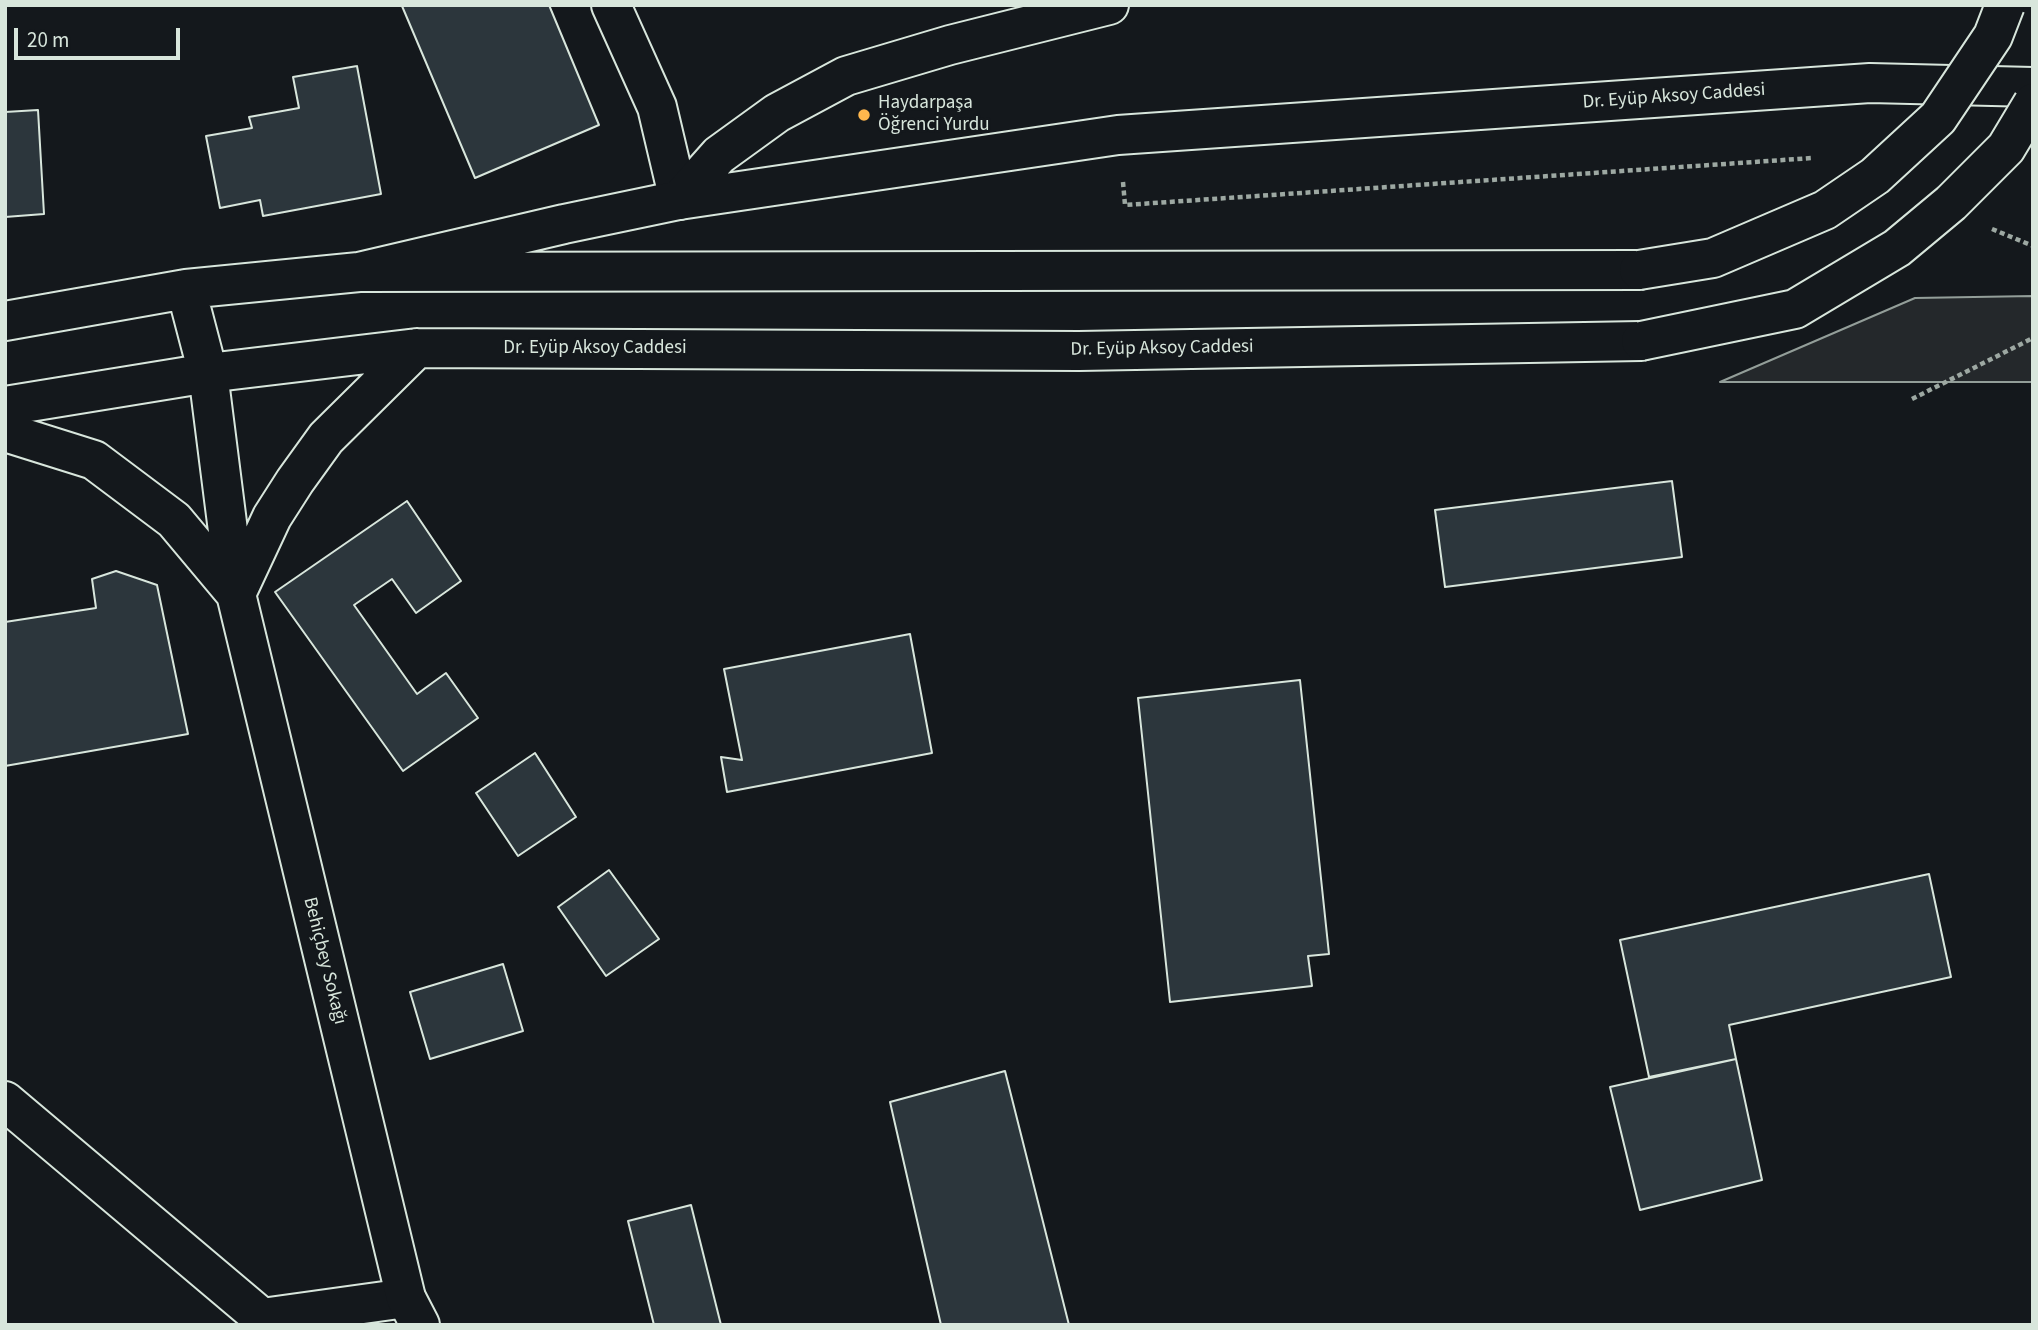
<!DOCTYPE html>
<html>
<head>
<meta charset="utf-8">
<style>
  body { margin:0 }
  #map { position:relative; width:2038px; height:1330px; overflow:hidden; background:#14181c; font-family:"Source Sans 3",sans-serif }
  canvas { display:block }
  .frame { position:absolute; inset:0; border:7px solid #d8e6dc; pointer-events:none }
  .scale { position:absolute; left:14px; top:28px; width:166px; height:32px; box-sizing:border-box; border:4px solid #d8e6dc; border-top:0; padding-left:9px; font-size:21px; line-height:24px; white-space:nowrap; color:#d8e6dc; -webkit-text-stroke:5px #14181c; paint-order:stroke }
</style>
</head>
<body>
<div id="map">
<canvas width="2038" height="1330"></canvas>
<div class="frame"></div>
<div class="scale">20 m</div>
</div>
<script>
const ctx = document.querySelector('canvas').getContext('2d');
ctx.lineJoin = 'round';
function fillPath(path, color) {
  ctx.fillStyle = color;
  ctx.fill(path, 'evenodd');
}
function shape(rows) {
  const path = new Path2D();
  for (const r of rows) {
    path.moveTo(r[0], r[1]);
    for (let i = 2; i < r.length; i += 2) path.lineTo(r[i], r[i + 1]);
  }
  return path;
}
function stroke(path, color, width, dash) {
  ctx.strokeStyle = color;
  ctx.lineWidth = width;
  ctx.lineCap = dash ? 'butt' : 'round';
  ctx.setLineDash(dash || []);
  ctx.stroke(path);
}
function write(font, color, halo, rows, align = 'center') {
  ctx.font = font + ' "Source Sans 3",sans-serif';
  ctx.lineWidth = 5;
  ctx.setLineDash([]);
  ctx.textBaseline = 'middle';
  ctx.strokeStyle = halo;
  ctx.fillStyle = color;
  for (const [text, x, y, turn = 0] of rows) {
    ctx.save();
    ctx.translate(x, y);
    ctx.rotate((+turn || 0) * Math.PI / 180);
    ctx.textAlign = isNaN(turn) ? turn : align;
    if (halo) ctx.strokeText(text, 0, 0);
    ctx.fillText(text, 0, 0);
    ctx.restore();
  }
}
const parking = shape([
  [2033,296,2033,382,1720,382,1915,298,2033,296]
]);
fillPath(parking, '#24282b');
stroke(parking, '#939e99', 2);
const building = shape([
  [549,5,599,125,475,178,402,6,549,5],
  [357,66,381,194,263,216,260,200,220,208,206,136,252,128,249,117,299,108,293,77,357,66],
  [38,110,44,214,5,217,5,112,38,110],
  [1672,481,1682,557,1445,587,1435,510,1672,481],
  [407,501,461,581,416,613,392,579,354,605,417,694,446,673,478,718,403,771,275,592,407,501],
  [116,571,157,585,188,734,5,766,5,622,96,608,92,579,116,571],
  [910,634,932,753,727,792,721,757,742,760,724,669,910,634],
  [1300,680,1329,954,1308,956,1312,986,1170,1002,1138,698,1300,680],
  [535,753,576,817,518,856,476,793,535,753],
  [609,870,659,939,606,976,558,907,609,870],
  [1929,874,1951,977,1729,1025,1736,1059,1649,1077,1620,940,1929,874],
  [503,964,523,1031,430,1059,410,992,503,964],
  [1736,1059,1762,1180,1640,1210,1610,1087,1736,1059],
  [1005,1071,1069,1325,941,1325,890,1102,1005,1071],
  [691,1205,721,1325,654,1325,628,1221,691,1205]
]);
fillPath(building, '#2c363c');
stroke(building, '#d8e6dc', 2);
const minor = shape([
  [611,5,657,107,679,200],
  [5,1101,262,1318,406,1298]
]);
const major = shape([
  [679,200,719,155,777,113,846,76,950,45,1109,5],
  [359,272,564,224,679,200,1118,135,1870,83,2033,87],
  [186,289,208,373,236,594,406,1298,420,1325],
  [5,321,186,289,359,272,1639,270],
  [5,406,208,373,417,348,1079,351,1641,341],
  [5,432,94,460,174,520,236,594],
  [236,594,272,517,295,481,326,438,417,348]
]);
stroke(minor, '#d8e6dc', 42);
stroke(major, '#d8e6dc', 42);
stroke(shape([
  [1123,182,1125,205,1812,158],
  [1992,229,2033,246],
  [1912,399,2033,338]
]), '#9da8a2', 4.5, [5, 3.5]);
stroke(minor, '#14181c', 38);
stroke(major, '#14181c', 38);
const majorBridge = shape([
  [1639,270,1713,258,1825,210,1875,176,1938,118,1993,36,2005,5],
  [1641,341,1795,309,1897,248,1951,203,2006,148,2033,103]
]);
stroke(majorBridge, '#d8e6dc', 42, []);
stroke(majorBridge, '#14181c', 38);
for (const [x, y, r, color] of [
  [864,115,7,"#ffb74d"]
]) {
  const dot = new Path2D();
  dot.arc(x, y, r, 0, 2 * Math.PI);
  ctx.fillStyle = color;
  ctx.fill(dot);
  stroke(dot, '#14181c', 2.5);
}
write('19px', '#d8e6dc', '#14181c', [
  ["Dr. Eyüp Aksoy Caddesi",1674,97,-4],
  ["Dr. Eyüp Aksoy Caddesi",595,349],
  ["Dr. Eyüp Aksoy Caddesi",1162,349,-1],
  ["Behiçbey Sokağı",324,961,76]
]);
write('19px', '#d8e6dc', '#14181c', [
  ["Haydarpaşa",878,104],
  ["Öğrenci Yurdu",878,126]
], 'left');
</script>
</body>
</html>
